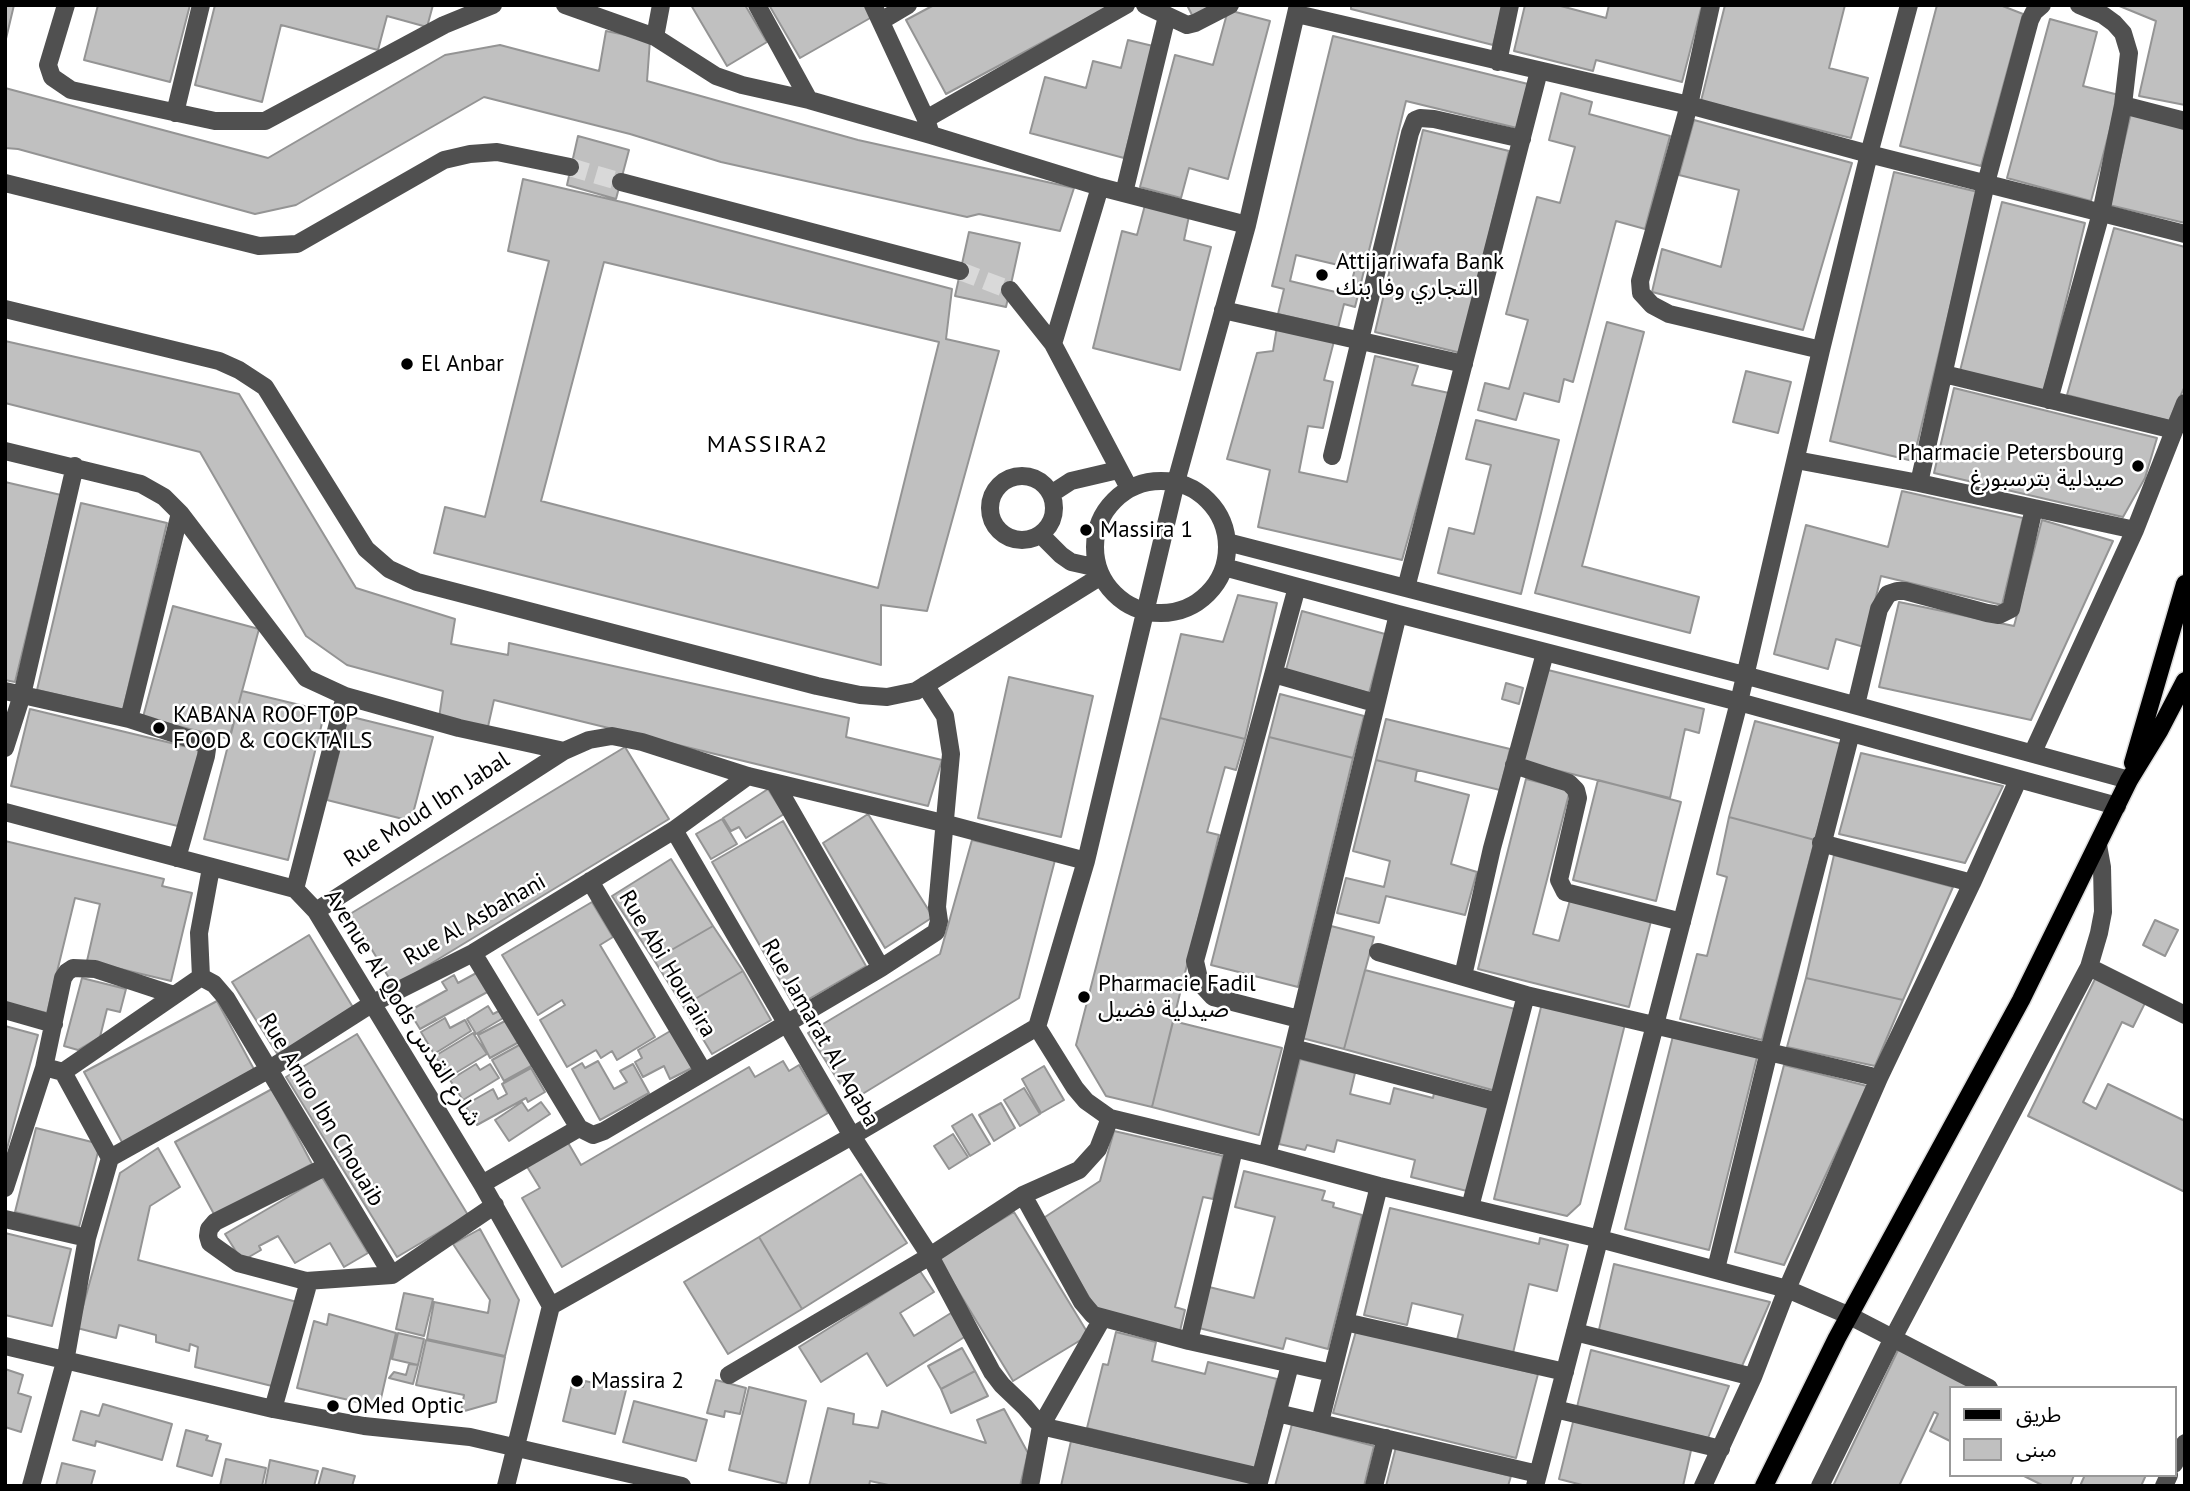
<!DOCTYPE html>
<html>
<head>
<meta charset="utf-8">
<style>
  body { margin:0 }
  #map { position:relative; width:2190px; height:1491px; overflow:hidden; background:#fff; font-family:"PT Sans","Noto Sans Arabic",sans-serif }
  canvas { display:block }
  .frame { position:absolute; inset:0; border:7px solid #000; pointer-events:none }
  .legend { position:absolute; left:1949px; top:1386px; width:228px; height:91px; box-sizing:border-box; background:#fff; border:2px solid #999; margin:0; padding:9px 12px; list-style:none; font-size:21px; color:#000 }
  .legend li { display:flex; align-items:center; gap:14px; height:35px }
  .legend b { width:35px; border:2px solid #999 }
</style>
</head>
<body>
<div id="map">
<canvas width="2190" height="1491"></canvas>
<div class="frame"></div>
<ul class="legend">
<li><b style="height:9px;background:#000"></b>طريق</li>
<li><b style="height:19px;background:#c0c0c0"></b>مبنى</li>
</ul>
</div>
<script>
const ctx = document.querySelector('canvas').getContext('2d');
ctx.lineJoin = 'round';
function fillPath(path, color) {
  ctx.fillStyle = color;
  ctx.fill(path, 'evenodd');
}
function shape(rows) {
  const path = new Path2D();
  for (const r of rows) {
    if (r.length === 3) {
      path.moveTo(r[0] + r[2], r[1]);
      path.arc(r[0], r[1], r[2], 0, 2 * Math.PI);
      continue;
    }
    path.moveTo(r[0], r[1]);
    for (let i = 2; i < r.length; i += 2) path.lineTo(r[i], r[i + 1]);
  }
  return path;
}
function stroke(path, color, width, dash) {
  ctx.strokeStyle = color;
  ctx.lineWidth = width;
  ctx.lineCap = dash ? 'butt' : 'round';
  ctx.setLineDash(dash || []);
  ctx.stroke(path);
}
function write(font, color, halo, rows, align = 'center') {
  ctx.font = font + ' "PT Sans","Noto Sans Arabic",sans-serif';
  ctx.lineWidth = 5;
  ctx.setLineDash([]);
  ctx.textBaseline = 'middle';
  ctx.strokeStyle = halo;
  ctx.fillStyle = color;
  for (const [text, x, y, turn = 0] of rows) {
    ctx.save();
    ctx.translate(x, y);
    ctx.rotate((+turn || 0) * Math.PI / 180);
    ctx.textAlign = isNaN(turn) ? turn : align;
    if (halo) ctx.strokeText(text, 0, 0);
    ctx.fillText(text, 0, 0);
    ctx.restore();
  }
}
const building = shape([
  [5,5,14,5,5,43,5,5],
  [98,5,190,5,170,82,84,60,98,5],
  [215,5,433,5,427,27,387,16,378,50,281,25,262,102,195,85,215,5],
  [691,5,745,5,767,42,727,66,691,5],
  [769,5,866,5,872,17,800,58,769,5],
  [934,5,1112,5,946,94,906,20,934,5],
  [1187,5,1215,5,1193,17,1187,5],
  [1351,5,1503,5,1493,45,1351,9,1351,5],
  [1525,5,1557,5,1606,18,1609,5,1702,5,1682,82,1596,60,1593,71,1514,51,1525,5],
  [1725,5,1845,5,1829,68,1868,78,1851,138,1701,101,1725,5],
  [1937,5,2000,5,2023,14,1981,166,1900,146,1937,5],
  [2117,5,2185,5,2185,105,2139,96,2156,21,2117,5],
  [1228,10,1270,21,1228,179,1189,168,1181,198,1140,187,1175,55,1213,65,1228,10],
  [2050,19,2097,32,2083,86,2119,95,2091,201,2007,178,2050,19],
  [606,31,650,40,647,81,858,140,1074,188,1060,231,979,214,967,217,721,162,630,134,484,97,296,205,255,214,18,149,5,148,5,88,268,158,445,55,500,45,599,71,606,31],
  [1333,36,1528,84,1517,128,1406,101,1355,307,1344,304,1338,328,1278,314,1284,289,1272,286,1333,36],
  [1296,255,1355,269,1348,295,1290,281,1296,255],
  [1128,40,1153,46,1124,158,1030,133,1045,77,1086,88,1093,61,1121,68,1128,40],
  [1561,93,1592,102,1589,114,1670,136,1645,229,1616,221,1573,382,1564,379,1559,402,1524,393,1516,420,1478,410,1485,383,1509,389,1528,320,1506,314,1537,197,1560,203,1575,147,1549,140,1561,93],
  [2131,113,2185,127,2185,223,2109,205,2131,113],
  [1694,120,1852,163,1803,330,1652,292,1662,249,1721,267,1739,190,1679,175,1694,120],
  [1423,130,1509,151,1461,353,1375,332,1423,130],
  [578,136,629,150,616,199,567,185,578,136],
  [1894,172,1978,192,1913,461,1830,441,1894,172],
  [523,179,626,203,952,289,946,339,999,351,927,611,881,605,881,665,434,553,445,507,485,517,549,261,508,251,523,179],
  [604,262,939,342,878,588,541,501,604,262],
  [2002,202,2085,223,2044,391,1960,371,2002,202],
  [1145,205,1189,216,1184,240,1211,247,1180,370,1093,348,1122,231,1137,235,1145,205],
  [2114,228,2185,247,2185,386,2169,421,2067,395,2114,228],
  [969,232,1020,243,1006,307,955,296,969,232],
  [1607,322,1644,332,1582,566,1699,597,1690,633,1535,593,1607,322],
  [1277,327,1334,341,1324,380,1333,382,1323,428,1308,426,1299,472,1347,482,1375,356,1418,366,1412,385,1449,393,1402,560,1258,527,1270,470,1227,459,1257,353,1273,351,1277,327],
  [5,341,239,394,356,588,455,619,451,644,508,655,509,643,849,718,846,737,942,760,928,806,494,700,487,731,439,718,443,691,347,665,306,636,200,452,5,403,5,341],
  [1746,371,1791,382,1778,433,1733,422,1746,371],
  [1954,388,2157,438,2145,478,2123,517,1934,473,1954,388],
  [1476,420,1559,440,1521,594,1438,573,1449,528,1474,534,1491,465,1466,459,1476,420],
  [5,482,61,495,15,682,5,680,5,482],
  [1902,491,2023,518,2002,605,1881,576,1864,647,1836,639,1828,669,1774,654,1806,525,1888,547,1902,491],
  [81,503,167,523,123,710,37,690,81,503],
  [2042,520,2113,541,2031,720,1879,687,1899,602,2014,626,2042,520],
  [1238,595,1277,603,1245,739,1160,718,1181,634,1223,642,1238,595],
  [173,606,259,629,229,739,143,717,173,606],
  [1302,611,1385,634,1369,693,1286,670,1302,611],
  [1548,670,1704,709,1699,733,1685,729,1670,798,1523,762,1548,670],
  [1009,677,1093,696,1061,837,978,818,1009,677],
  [1506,683,1523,688,1519,704,1502,699,1506,683],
  [242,691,325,711,288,860,204,839,242,691],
  [1280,694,1364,716,1353,758,1269,737,1280,694],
  [30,709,200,750,182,827,11,786,30,709],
  [348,716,433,737,411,821,327,800,348,716],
  [1160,718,1245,739,1236,770,1225,767,1207,832,1219,835,1152,1107,1106,1096,1076,1045,1160,718],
  [1386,719,1510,749,1500,790,1376,760,1386,719],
  [1755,721,1841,744,1815,840,1729,817,1755,721],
  [1269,737,1353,758,1298,987,1211,965,1269,737],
  [625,747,669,819,394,986,350,914,625,747],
  [1861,753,2003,786,1965,863,1839,834,1861,753],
  [1376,760,1417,770,1415,781,1469,795,1451,864,1477,872,1465,915,1386,896,1379,923,1337,913,1346,878,1384,887,1390,861,1353,851,1376,760],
  [1526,779,1570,790,1533,934,1559,941,1570,900,1651,921,1629,1007,1478,969,1526,779],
  [1598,780,1681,802,1656,901,1573,880,1598,780],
  [768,789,784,814,746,838,739,827,731,831,723,818,768,789],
  [868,814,933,917,885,948,823,843,868,814],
  [1729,817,1815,840,1762,1040,1680,1019,1697,954,1707,956,1727,877,1717,874,1729,817],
  [722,819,737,844,711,859,696,834,722,819],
  [783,821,866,966,795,1007,712,862,783,821],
  [972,840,1055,860,1019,998,851,1101,808,1033,940,954,972,840],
  [5,841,164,879,162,886,192,893,171,981,87,961,100,904,75,898,47,1013,5,1003,5,841],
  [1834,855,1953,887,1903,1000,1806,978,1834,855],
  [671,859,713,926,654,960,612,896,671,859],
  [592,902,613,937,600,945,655,1037,617,1060,612,1051,601,1058,596,1050,567,1067,540,1020,565,1005,562,1000,538,1015,502,955,592,902],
  [2155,920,2178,930,2165,956,2143,945,2155,920],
  [713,926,743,971,683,1006,654,960,713,926],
  [1331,926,1374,937,1344,1049,1302,1038,1331,926],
  [309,935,354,1009,278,1055,232,982,309,935],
  [1365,970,1515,1009,1496,1091,1344,1049,1365,970],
  [480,971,491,990,420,1029,409,1011,447,990,442,982,454,975,458,983,480,971],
  [743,971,771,1020,712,1054,683,1006,743,971],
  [2098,973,2148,997,2133,1027,2122,1022,2083,1102,2096,1109,2108,1084,2185,1121,2185,1192,2028,1116,2098,973],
  [82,978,126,989,120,1012,107,1009,100,1037,78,1050,64,1046,82,978],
  [1806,978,1903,1000,1875,1066,1787,1047,1806,978],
  [217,1001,256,1073,123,1144,84,1072,217,1001],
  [1542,1003,1625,1024,1580,1204,1567,1216,1494,1199,1542,1003],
  [488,1006,493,1014,501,1010,505,1017,476,1034,467,1019,488,1006],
  [445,1018,450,1028,465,1020,471,1031,434,1054,421,1032,445,1018],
  [507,1020,519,1042,490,1058,478,1035,507,1020],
  [1173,1021,1282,1048,1259,1135,1152,1107,1173,1021],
  [5,1026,38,1035,5,1156,5,1026],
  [672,1030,692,1068,670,1079,664,1066,643,1077,635,1062,642,1058,638,1050,672,1030],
  [473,1033,487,1054,449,1077,435,1056,473,1033],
  [357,1034,468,1215,397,1257,286,1077,357,1034],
  [1673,1036,1757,1057,1709,1250,1625,1229,1673,1036],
  [521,1044,533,1065,504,1081,492,1060,521,1044],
  [1300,1059,1355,1073,1350,1094,1390,1104,1394,1088,1433,1098,1434,1093,1489,1107,1467,1191,1411,1177,1415,1160,1337,1140,1334,1152,1307,1145,1305,1150,1279,1144,1300,1059],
  [598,1061,614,1089,627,1082,620,1071,633,1064,649,1093,600,1120,572,1069,582,1063,585,1068,598,1061],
  [783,1061,789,1071,799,1065,828,1113,562,1267,522,1198,540,1188,526,1165,567,1141,581,1165,749,1067,755,1077,783,1061],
  [476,1064,480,1070,490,1064,499,1078,463,1100,450,1080,476,1064],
  [1784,1065,1867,1086,1784,1265,1735,1252,1784,1065],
  [1044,1066,1064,1100,1041,1113,1022,1079,1044,1066],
  [531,1068,545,1092,528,1102,526,1098,477,1125,465,1105,493,1089,498,1099,507,1094,502,1084,531,1068],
  [1024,1088,1040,1114,1020,1126,1004,1100,1024,1088],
  [272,1089,312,1164,215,1216,175,1142,272,1089],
  [522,1102,528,1111,541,1102,550,1114,509,1141,495,1120,522,1102],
  [1001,1103,1015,1128,994,1141,979,1115,1001,1103],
  [972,1114,990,1144,970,1156,952,1126,972,1114],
  [36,1128,100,1144,79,1227,15,1212,36,1128],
  [1114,1131,1223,1156,1213,1199,1203,1197,1175,1307,1185,1310,1180,1331,1096,1309,1042,1219,1100,1181,1114,1131],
  [953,1134,968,1157,949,1169,934,1146,953,1134],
  [158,1148,180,1187,150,1206,138,1260,297,1302,272,1386,195,1367,198,1347,190,1344,189,1351,156,1342,156,1335,119,1325,116,1338,77,1328,120,1173,158,1148],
  [1244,1171,1325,1191,1322,1200,1334,1203,1333,1207,1362,1215,1328,1349,1286,1338,1283,1349,1199,1328,1209,1287,1254,1298,1275,1217,1235,1207,1244,1171],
  [861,1174,907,1243,802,1309,759,1237,861,1174],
  [322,1177,368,1253,344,1267,330,1243,295,1263,278,1236,259,1246,261,1250,242,1261,225,1234,322,1177],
  [1390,1208,1539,1244,1540,1238,1568,1245,1557,1291,1529,1284,1513,1353,1457,1340,1463,1315,1412,1303,1407,1325,1364,1315,1390,1208],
  [1014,1212,1089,1335,1013,1381,938,1258,1014,1212],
  [480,1229,519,1300,505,1356,427,1339,434,1302,488,1313,490,1300,453,1244,480,1229],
  [5,1233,71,1249,52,1326,5,1315,5,1233],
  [759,1237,802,1309,728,1354,684,1282,759,1237],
  [1614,1264,1770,1302,1742,1366,1598,1334,1614,1264],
  [920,1271,934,1292,900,1313,914,1336,951,1313,966,1336,887,1386,867,1353,821,1382,799,1347,920,1271],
  [404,1293,433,1299,424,1336,396,1329,404,1293],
  [329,1314,396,1333,379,1407,297,1388,314,1321,327,1325,329,1314],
  [1356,1331,1538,1374,1516,1458,1333,1413,1356,1331],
  [1116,1332,1156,1342,1152,1361,1205,1374,1208,1362,1277,1379,1255,1469,1087,1428,1103,1364,1108,1365,1116,1332],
  [398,1333,424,1339,418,1365,392,1359,398,1333],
  [426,1340,505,1357,496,1402,461,1412,464,1395,416,1385,426,1340],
  [1900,1346,1987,1388,1950,1388,1950,1441,1930,1431,1938,1414,1934,1412,1899,1486,1833,1486,1900,1346],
  [962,1348,975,1371,941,1389,928,1366,962,1348],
  [1591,1350,1729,1386,1708,1438,1577,1407,1591,1350],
  [409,1364,418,1365,413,1384,389,1378,394,1372,406,1375,409,1364],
  [5,1369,23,1375,18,1393,31,1397,21,1432,5,1427,5,1369],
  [975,1371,988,1396,951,1413,941,1389,975,1371],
  [716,1380,746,1388,740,1414,725,1411,724,1417,707,1413,716,1380],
  [585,1381,626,1390,615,1434,563,1421,572,1384,583,1387,585,1381],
  [749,1387,806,1401,786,1484,729,1470,749,1387],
  [634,1401,707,1420,696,1461,623,1442,634,1401],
  [103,1404,172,1424,162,1460,96,1441,95,1446,73,1440,81,1411,99,1416,103,1404],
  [828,1408,854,1414,853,1424,878,1428,882,1411,986,1443,977,1420,1004,1409,1028,1453,1020,1486,893,1486,870,1481,869,1486,809,1486,828,1408],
  [1574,1418,1692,1446,1683,1486,1586,1486,1559,1479,1574,1418],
  [1292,1424,1374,1446,1364,1486,1275,1486,1292,1424],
  [186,1430,208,1436,206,1440,221,1444,212,1476,177,1466,186,1430],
  [1071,1441,1249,1482,1248,1486,1061,1486,1071,1441],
  [1396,1447,1511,1476,1508,1486,1386,1486,1396,1447],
  [226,1459,266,1468,262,1486,220,1486,226,1459],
  [270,1460,318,1471,314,1486,265,1486,270,1460],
  [62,1463,95,1471,91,1485,95,1486,56,1486,62,1463],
  [323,1468,355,1476,352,1486,318,1486,323,1468],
  [2022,1475,2074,1475,2070,1486,2044,1486,2022,1475],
  [2082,1475,2146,1475,2141,1486,2080,1486,2084,1477,2082,1475]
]);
fillPath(building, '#c0c0c0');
stroke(building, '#949494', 2);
stroke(shape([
  [570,167,621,182],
  [960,271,1010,290]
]), '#d9d9d9', 18, [18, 9]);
const major = shape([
  [2133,763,2185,584],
  [1764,1486,1837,1338,2021,1000,2129,780,2159,731,2185,681]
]);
stroke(major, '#dbdbdb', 21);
stroke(shape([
  [66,5,48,65,52,77,71,90,215,121,265,121,444,25,493,5],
  [565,5,655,37,716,76,742,85,809,100,931,135,1100,187,1247,225],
  [757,5,809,100],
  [873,5,926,119],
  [1145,5,1187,25,1195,23,1230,5],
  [1711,5,1689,105,1640,281,1641,293,1652,305,1669,314,1821,350],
  [1297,14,1689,105,1869,154,2185,234],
  [881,21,908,5],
  [655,37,661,5],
  [1498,62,1510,5],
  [2123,105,2185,121],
  [175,113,201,5],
  [931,135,926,119,1126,5],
  [621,182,960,271],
  [5,183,259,246,297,244,444,160,470,154,497,152,570,167],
  [1124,193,1167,16],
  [1010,290,1053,344,1129,488],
  [5,309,219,361,239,370,265,387,366,549,389,569,417,582,817,686,860,695,887,697,916,691,1101,576],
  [1223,310,1464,364],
  [1053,344,1100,187],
  [1944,374,2174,430],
  [2049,400,2101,213,2123,105,2129,53,2123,33,2114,23,2103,15,2079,5],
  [5,451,141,484,164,497,180,513,306,678,345,696,459,728,564,751],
  [1332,456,1410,133,1415,120,1420,118,1434,119,1522,139],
  [1796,460,1919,483,2135,530],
  [1022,508,32],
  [1161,547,66],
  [1919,483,1986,183,2030,20,2034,12,2042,5],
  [1051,494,1071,481,1118,470],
  [1043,533,1044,538,1061,555,1071,562,1098,568],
  [1227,542,1744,675,2129,780],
  [1224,567,1398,614,1739,702,2117,806],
  [1297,587,1195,961,1200,983,1213,997,1299,1019],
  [1406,588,1539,71],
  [1274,674,1375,703],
  [5,691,129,719,203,743,207,749,206,756,177,858],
  [1856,705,1879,609,1888,594,1897,591,1905,591,1987,613,1999,615,2011,609,2034,508],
  [129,719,180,513],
  [5,748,22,695,75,466],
  [2033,752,2135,530,2185,403],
  [1514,765,1569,783,1576,790,1578,798,1559,880,1565,892,1682,922],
  [775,783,881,968],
  [5,812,295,889,316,911,482,1184,551,1306],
  [674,830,852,1136,930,1256,992,1372,1002,1385,1025,1407,1041,1426,1260,1477],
  [1821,843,1972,883],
  [590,881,703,1071],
  [295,889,345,696],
  [316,911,564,751,589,740,612,736,642,742,748,776,943,823,1086,861],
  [1378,952,1526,995],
  [473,953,579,1128,593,1135,604,1131,881,968,936,932,939,921,937,907,951,754,945,716,925,685],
  [2089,967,2185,1015],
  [1463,976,1492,848,1545,653],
  [201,977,214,984,226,998,392,1275],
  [201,977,199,933,211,868],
  [5,1010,54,1024],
  [1037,1027,1075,1088,1086,1101,1110,1118,1267,1156,1379,1186,1600,1239,1787,1289,1850,1316,1989,1388],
  [1293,1048,1498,1102,1526,995,1879,1078],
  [52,1069,63,1072,201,977],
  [1267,1156,1398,614],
  [110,1158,268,1070,373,1003,473,953,674,830,748,776],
  [327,1166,215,1222,209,1229,208,1236,210,1243,238,1263,306,1281,392,1275,495,1205],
  [482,1184,579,1128],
  [5,1188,44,1068,63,978,67,972,73,968,95,969,174,995],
  [1023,1195,1082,1302,1093,1315,1189,1341,1332,1373],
  [1470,1207,1498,1102],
  [5,1219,87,1238],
  [1716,1269,1769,1051,1851,733],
  [1345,1322,1565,1372],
  [1575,1332,1753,1377],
  [1189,1341,1234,1149],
  [5,1346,273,1409,364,1426,470,1437,682,1486],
  [729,1375,930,1256,1023,1195,1079,1170,1098,1149,1110,1118],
  [273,1409,309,1281],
  [1555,1409,1721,1449],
  [1277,1413,1538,1474],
  [1320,1422,1379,1186],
  [2174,1464,2185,1443],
  [31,1486,65,1362,87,1238,110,1158,63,1072],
  [506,1486,551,1306,852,1136,1037,1027,1086,861,1176,482,1247,225,1298,5],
  [1030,1486,1041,1426,1102,1319],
  [1258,1486,1290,1365],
  [1374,1486,1386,1438],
  [1535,1486,1739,702,1821,350,1869,154,1909,5],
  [1703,1486,1753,1377,1787,1289,1879,1078,1972,883,2018,780],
  [1820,1486,1893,1338,2089,967,2099,933,2103,912,2102,867,2098,845],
  [2164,1486,2169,1475]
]), '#505050', 18);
stroke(major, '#000', 18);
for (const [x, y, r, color] of [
  [1322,275,7,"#000"],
  [407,364,7,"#000"],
  [2138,466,7,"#000"],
  [1086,530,7,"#000"],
  [159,728,7,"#000"],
  [1084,997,7,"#000"],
  [577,1381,7,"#000"],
  [333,1406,7,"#000"]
]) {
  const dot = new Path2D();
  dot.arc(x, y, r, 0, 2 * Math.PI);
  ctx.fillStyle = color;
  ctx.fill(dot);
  stroke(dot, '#fff', 2.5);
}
write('23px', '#000', '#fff', [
  ["Attijariwafa Bank",1336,262],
  ["التجاري وفا بنك",1336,288],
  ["El Anbar",421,364],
  ["Pharmacie Petersbourg",2124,453,"right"],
  ["صيدلية بترسبورغ",2124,479,"right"],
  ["Massira 1",1100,530],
  ["KABANA ROOFTOP",173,715],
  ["FOOD & COCKTAILS",173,741],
  ["Pharmacie Fadil",1098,984],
  ["صيدلية فضيل",1098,1010],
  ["Massira 2",591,1381],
  ["OMed Optic",347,1406]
], 'left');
write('23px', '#000', '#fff', [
  ["Rue Moud Ibn Jabal",427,810,-33],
  ["Rue Al Asbahani",475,920,-30],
  ["Rue Abi Houraira",667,964,59],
  ["Avenue Al Qods شارع القدس",402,1008,58],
  ["Rue Jamarat Al Aqaba",820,1033,60],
  ["Rue Amro Ibn Chouaib",321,1110,59]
]);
ctx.letterSpacing = '2px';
write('24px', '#000', '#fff', [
  ["MASSIRA2",768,445]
]);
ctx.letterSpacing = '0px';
</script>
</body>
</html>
